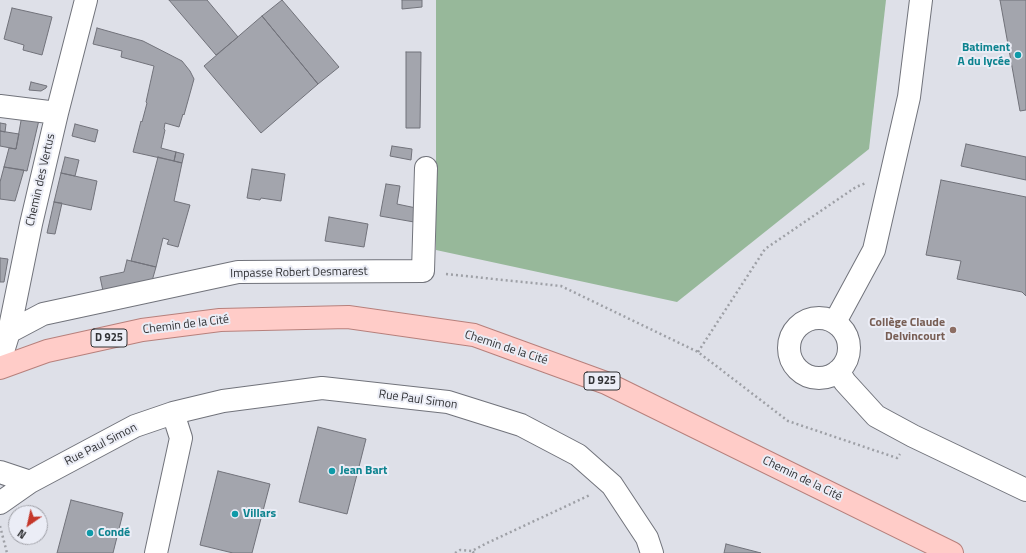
<!DOCTYPE html>
<html>
<head>
<meta charset="utf-8">
<style>
  body { margin:0 }
  #map { position:relative; width:1026px; height:553px; overflow:hidden; background:#dee0e8; font-family:"Titillium Web",sans-serif }
  canvas { display:block }
  .north { position:absolute; left:8px; top:505px; width:40px; height:40px; box-sizing:border-box; background:#ebedf6; border:1px solid #a1a2a9; border-radius:50%; rotate:214deg; font-size:11px; font-weight:700; line-height:16px; text-align:center; color:#313235 }
  .north::after { content:''; display:block; margin:auto; width:14px; height:18px; background:#c5382b; clip-path:polygon(50% 0,100% 100%,50% 72%,0 100%) }
</style>
</head>
<body>
<div id="map">
<canvas width="1026" height="553"></canvas>
<div class="north">N</div>
</div>
<script>
const ctx = document.querySelector('canvas').getContext('2d');
ctx.lineJoin = 'round';
function fillPath(path, color) {
  ctx.fillStyle = color;
  ctx.fill(path, 'evenodd');
}
function shape(rows) {
  const path = new Path2D();
  for (const r of rows) {
    if (r.length === 3) {
      path.moveTo(r[0] + r[2], r[1]);
      path.arc(r[0], r[1], r[2], 0, 2 * Math.PI);
      continue;
    }
    path.moveTo(r[0], r[1]);
    for (let i = 2; i < r.length; i += 2) path.lineTo(r[i], r[i + 1]);
  }
  return path;
}
function stroke(path, color, width, dash) {
  ctx.strokeStyle = color;
  ctx.lineWidth = width;
  ctx.lineCap = dash ? 'butt' : 'round';
  ctx.setLineDash(dash || []);
  ctx.stroke(path);
}
function write(font, color, halo, rows, align = 'center') {
  ctx.font = font + ' "Titillium Web",sans-serif';
  ctx.lineWidth = 4;
  ctx.setLineDash([]);
  ctx.textBaseline = 'middle';
  ctx.strokeStyle = halo;
  ctx.fillStyle = color;
  for (const [text, x, y, turn = 0] of rows) {
    ctx.save();
    ctx.translate(x, y);
    ctx.rotate((+turn || 0) * Math.PI / 180);
    ctx.textAlign = isNaN(turn) ? turn : align;
    if (halo) ctx.strokeText(text, 0, 0);
    ctx.fillText(text, 0, 0);
    ctx.restore();
  }
}
fillPath(shape([
  [436,0,886,0,869,149,677,302,436,250]
]), '#97b89a');
const building = shape([
  [169,0,207,0,238,37,216,55,169,0],
  [282,0,339,67,318,84,262,16,282,0],
  [402,0,422,0,422,7,402,9,402,0],
  [1000,0,1026,0,1026,110,1020,111,1000,0],
  [12,8,52,17,42,55,23,50,24,45,4,39,12,8],
  [262,16,318,84,261,133,204,66,262,16],
  [97,28,143,41,182,61,190,71,194,79,184,115,183,114,179,127,165,123,164,129,165,130,161,148,176,152,174,161,133,152,141,121,142,122,147,103,146,102,154,66,121,57,122,51,93,44,97,28],
  [406,52,421,52,420,128,406,128,406,52],
  [31,82,47,86,46,88,41,91,29,90,31,82],
  [22,115,39,120,27,171,4,167,9,148,16,149,22,115],
  [0,123,6,124,5,132,0,131,0,123],
  [75,124,98,130,95,142,72,136,75,124],
  [0,131,19,134,16,149,0,146,0,131],
  [966,144,1026,157,1026,180,961,166,966,144],
  [392,146,412,149,411,160,390,156,392,146],
  [176,152,184,154,182,163,174,161,176,152],
  [65,157,79,160,75,176,61,173,65,157],
  [158,157,182,163,174,201,190,205,178,247,167,244,169,240,163,238,156,267,131,261,158,157],
  [4,167,24,170,15,201,0,199,0,182,4,167],
  [252,169,285,174,281,201,261,198,260,200,247,198,252,169],
  [61,173,97,181,91,210,54,202,61,173],
  [941,180,1026,197,1026,296,1022,292,957,279,961,261,926,255,941,180],
  [386,184,400,186,397,204,416,208,414,222,380,216,386,184],
  [54,202,62,203,55,234,47,233,54,202],
  [329,217,368,224,364,247,325,241,329,217],
  [0,258,8,259,4,282,0,282,0,258],
  [127,260,156,267,152,281,103,291,100,277,124,272,127,260],
  [318,427,366,439,347,514,299,502,318,427],
  [218,471,270,484,252,553,233,553,200,545,218,471],
  [71,500,123,513,113,553,57,553,71,500],
  [726,544,761,553,724,553,726,544]
]);
fillPath(building, '#a3a5ad');
stroke(building, '#71727a', 1);
const minor = shape([
  [0,106,57,113],
  [819,348,30],
  [835,322,874,250,909,97,921,0],
  [9,332,43,314,238,272,423,271,426,168],
  [0,361,9,332,31,224,57,113,86,0],
  [838,371,845,382,876,416,913,436,1026,490],
  [0,472,30,482],
  [0,503,30,482,135,426,173,413,223,401,322,388,448,402,521,425,578,455,612,485,647,538,652,553],
  [156,553,181,438,173,413]
]);
const major = shape([
  [0,368,47,351,142,330,220,320,348,317,474,335,606,383,952,553]
]);
stroke(minor, '#71737b', 24);
stroke(major, '#b7807c', 24);
stroke(shape([
  [446,274,561,286,698,352,788,421,897,458,900,454],
  [698,352,765,249,856,187,866,183],
  [0,526,7,553],
  [455,553,460,550,472,551],
  [474,553,472,551,485,544,590,495]
]), '#9ea0a6', 2.5, [2, 3]);
stroke(minor, '#fff', 22);
stroke(major, '#ffccc8', 22);
for (const [x, y, r, color] of [
  [1018,55,4,"#0f9aa8"],
  [953,330,4,"#8d6e63"],
  [332,471,4,"#0f9aa8"],
  [235,514,4,"#0f9aa8"],
  [90,533,4,"#0f9aa8"]
]) {
  const dot = new Path2D();
  dot.arc(x, y, r, 0, 2 * Math.PI);
  ctx.fillStyle = color;
  ctx.fill(dot);
  stroke(dot, '#ebedf6', 1.5);
}
for (const [x, y, w] of [
  [109,338,36],
  [602,381,36]
]) {
  const box = new Path2D();
  box.roundRect(x - w / 2, y - 9, w, 18, 3);
  ctx.fillStyle = '#ebedf6';
  ctx.fill(box);
  stroke(box, '#313235', 1);
}
write('bold 11px', '#313235', null, [
  ["D 925",109,338],
  ["D 925",602,381]
]);
write('bold 12px', '#0d838f', '#ebedf6', [
  ["Batiment",1010,48,"right"],
  ["A du lycée",1010,62,"right"],
  ["Jean Bart",340,471],
  ["Villars",243,514],
  ["Condé",98,533]
], 'left');
write('12px', '#313235', '#ebedf6', [
  ["Chemin des Vertus",41,180,-77],
  ["Impasse Robert Desmarest",299,273,-1],
  ["Chemin de la Cité",186,325,-7],
  ["Chemin de la Cité",506,348,18],
  ["Rue Paul Simon",418,400,8],
  ["Rue Paul Simon",101,445,-27],
  ["Chemin de la Cité",802,479,26]
]);
write('bold 12px', '#785e54', '#ebedf6', [
  ["Collège Claude",945,323],
  ["Delvincourt",945,337]
], 'right');
</script>
</body>
</html>
